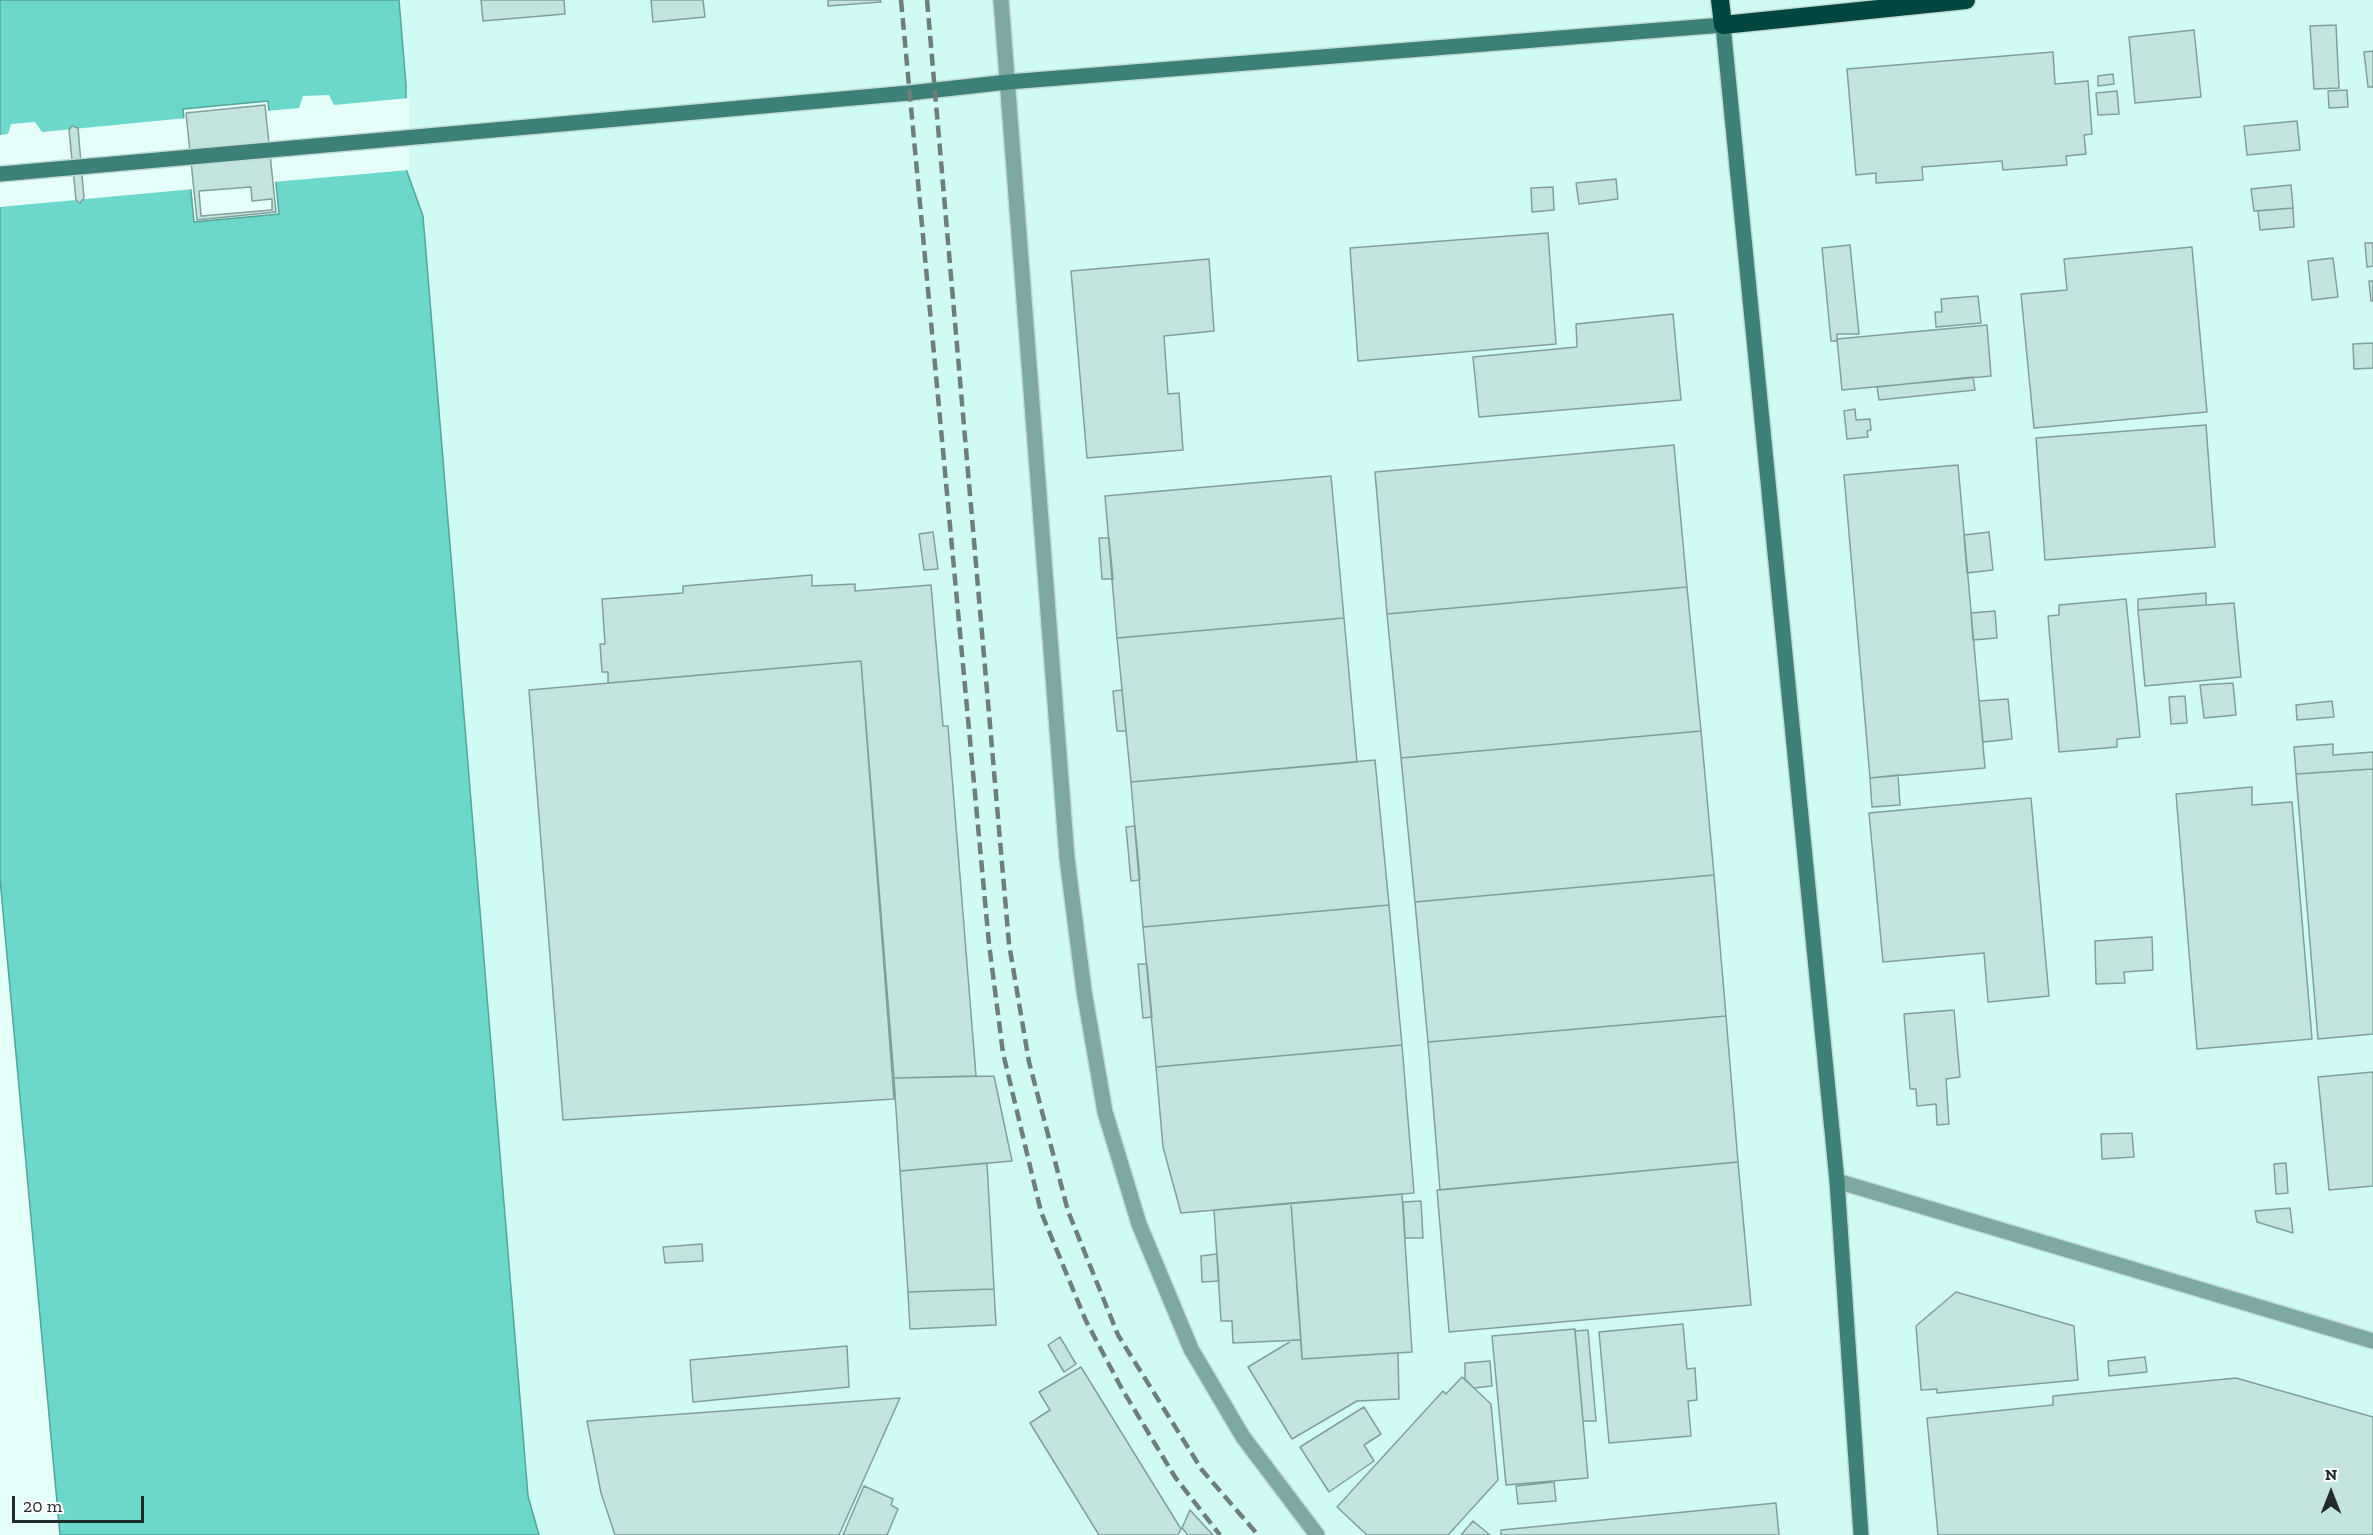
<!DOCTYPE html>
<html>
<head>
<meta charset="utf-8">
<style>
  body { margin:0 }
  #map { position:relative; width:2373px; height:1535px; overflow:hidden; background:#e5fffb; font-family:"Zilla Slab",serif }
  canvas { display:block }
  .north { position:absolute; left:2301px; top:1463px; width:60px; height:60px; -webkit-text-stroke:4px #fff; paint-order:stroke; rotate:0deg; font-size:16px; font-weight:700; line-height:24px; text-align:center; color:#202c2a }
  .north::after { content:''; display:block; margin:auto; width:21px; height:27px; background:#202c2a; clip-path:polygon(50% 0,100% 100%,50% 72%,0 100%) }
  .scale { position:absolute; left:12px; top:1496px; width:132px; height:27px; box-sizing:border-box; border:3px solid #202c2a; border-top:0; padding-left:8px; font-size:18px; line-height:21px; white-space:nowrap; color:#202c2a; -webkit-text-stroke:4px #fff; paint-order:stroke }
</style>
</head>
<body>
<div id="map">
<canvas width="2373" height="1535"></canvas>
<div class="north">N</div>
<div class="scale">20 m</div>
</div>
<script>
const ctx = document.querySelector('canvas').getContext('2d');
ctx.lineJoin = 'round';
function fillPath(path, color) {
  ctx.fillStyle = color;
  ctx.fill(path, 'evenodd');
}
function shape(rows) {
  const path = new Path2D();
  for (const r of rows) {
    path.moveTo(r[0], r[1]);
    for (let i = 2; i < r.length; i += 2) path.lineTo(r[i], r[i + 1]);
  }
  return path;
}
function stroke(path, color, width, dash) {
  ctx.strokeStyle = color;
  ctx.lineWidth = width;
  ctx.lineCap = dash ? 'butt' : 'round';
  ctx.setLineDash(dash || []);
  ctx.stroke(path);
}
fillPath(shape([
  [399,0,2373,0,2373,1535,539,1535,528,1496,423,216,406,169,406,85]
]), '#d0fbf4');
const water = shape([
  [0,0,399,0,406,85,406,169,423,216,528,1496,539,1535,60,1535,0,879,0,0],
  [268,101,279,214,194,222,183,109,268,101]
]);
fillPath(water, '#6bd8cb');
stroke(water, '#54a49b', 1.5);
fillPath(shape([
  [329,95,334,105,409,98,409,170,273,182,266,111,299,108,303,96],
  [187,118,194,189,0,207,0,135,8,134,11,124,35,122,42,132]
]), '#e5fffb');
const building = shape([
  [481,0,564,0,565,14,483,21,481,0],
  [651,0,703,0,705,17,653,22,651,0],
  [828,0,880,0,881,2,828,6,828,0],
  [2336,25,2339,88,2314,89,2310,26,2336,25],
  [2194,30,2201,97,2135,103,2129,37,2194,30],
  [2373,51,2373,87,2368,87,2364,52,2373,51],
  [2053,52,2055,84,2088,81,2092,134,2084,135,2086,154,2066,156,2067,165,2003,170,2002,161,1922,167,1923,180,1876,183,1876,173,1856,175,1847,69,2053,52],
  [2113,74,2114,84,2098,86,2098,76,2113,74],
  [2347,90,2348,107,2329,108,2328,91,2347,90],
  [2117,91,2119,114,2098,115,2096,93,2117,91],
  [265,105,276,212,197,220,186,113,265,105],
  [2297,121,2300,150,2247,155,2244,126,2297,121],
  [72,126,78,128,84,198,80,203,76,200,69,130,72,126],
  [1616,179,1618,199,1579,204,1576,183,1616,179],
  [2291,185,2293,208,2254,211,2251,189,2291,185],
  [251,187,252,201,272,199,272,210,201,216,199,191,251,187],
  [1553,187,1554,210,1532,212,1531,188,1553,187],
  [2293,208,2294,227,2260,230,2258,211,2293,208],
  [1548,233,1556,344,1358,361,1350,248,1548,233],
  [2365,243,2373,243,2373,266,2367,267,2365,243],
  [1850,245,1859,334,1837,334,1837,341,1831,341,1822,248,1850,245],
  [2192,247,2207,412,2034,428,2021,294,2067,290,2064,259,2192,247],
  [2333,258,2338,297,2312,300,2308,261,2333,258],
  [1209,259,1214,331,1164,336,1168,394,1179,393,1183,450,1087,458,1071,271,1209,259],
  [2369,281,2373,281,2373,301,2371,301,2369,281],
  [1978,296,1981,323,1936,327,1935,312,1942,312,1941,299,1978,296],
  [1673,314,1681,400,1479,417,1473,357,1577,347,1576,324,1673,314],
  [1987,325,1991,376,1842,390,1837,339,1987,325],
  [2373,343,2373,368,2354,369,2353,344,2373,343],
  [1973,377,1975,390,1879,400,1877,387,1973,377],
  [1855,409,1856,420,1870,419,1871,430,1867,431,1868,437,1847,439,1844,411,1855,409],
  [2206,425,2215,547,2045,560,2036,438,2206,425],
  [1674,445,1687,587,1387,614,1375,472,1674,445],
  [1958,465,1985,768,1870,778,1844,475,1958,465],
  [1331,476,1344,618,1117,638,1105,496,1331,476],
  [933,532,938,569,924,570,919,534,933,532],
  [1989,532,1993,570,1967,573,1964,535,1989,532],
  [1099,538,1109,538,1113,579,1102,579,1099,538],
  [812,575,812,586,855,584,855,591,931,585,943,726,948,726,976,1076,894,1078,861,661,608,683,608,672,602,672,600,644,605,644,602,599,683,593,683,586,812,575],
  [1687,587,1701,731,1401,758,1387,614,1687,587],
  [2206,593,2206,605,2138,610,2138,599,2206,593],
  [2126,599,2140,737,2117,739,2117,747,2059,752,2048,616,2059,615,2059,605,2126,599],
  [2234,603,2241,677,2145,686,2138,610,2234,603],
  [1995,611,1997,638,1973,640,1971,613,1995,611],
  [1344,618,1357,762,1131,782,1117,638,1344,618],
  [861,661,894,1099,563,1120,529,690,861,661],
  [2233,683,2236,715,2204,718,2200,685,2233,683],
  [1122,690,1126,731,1117,731,1113,691,1122,690],
  [2185,696,2187,723,2171,724,2169,697,2185,696],
  [2008,699,2012,739,1983,742,1979,701,2008,699],
  [2332,701,2334,717,2297,720,2296,705,2332,701],
  [1701,731,1714,875,1415,902,1401,758,1701,731],
  [2333,744,2333,755,2373,752,2373,769,2296,774,2294,747,2333,744],
  [1375,760,1389,905,1143,927,1131,782,1375,760],
  [2373,769,2373,1034,2318,1039,2296,774,2373,769],
  [1898,775,1900,805,1872,807,1870,778,1898,775],
  [2252,787,2252,805,2292,802,2312,1039,2197,1049,2176,794,2252,787],
  [2031,798,2049,996,1988,1002,1984,953,1883,962,1869,813,2031,798],
  [1135,826,1140,880,1131,881,1126,827,1135,826],
  [1714,875,1726,1016,1428,1042,1415,902,1714,875],
  [1389,905,1402,1045,1156,1067,1143,927,1389,905],
  [2152,937,2153,970,2124,972,2125,983,2096,984,2095,941,2152,937],
  [1138,964,1147,964,1152,1017,1143,1018,1138,964],
  [1954,1010,1960,1077,1946,1079,1949,1124,1937,1125,1936,1104,1917,1106,1916,1089,1910,1089,1904,1014,1954,1010],
  [1726,1016,1738,1162,1440,1190,1428,1042,1726,1016],
  [1402,1045,1414,1193,1181,1213,1163,1147,1156,1067,1402,1045],
  [2373,1072,2373,1186,2329,1190,2318,1077,2373,1072],
  [994,1076,1012,1161,900,1171,894,1078,994,1076],
  [2132,1133,2134,1157,2102,1159,2101,1134,2132,1133],
  [1738,1162,1751,1305,1449,1332,1437,1190,1738,1162],
  [987,1163,994,1289,908,1292,900,1171,987,1163],
  [2286,1163,2288,1193,2276,1194,2274,1164,2286,1163],
  [1402,1194,1412,1352,1302,1359,1291,1203,1402,1194],
  [1421,1201,1423,1238,1405,1238,1403,1202,1421,1201],
  [1291,1203,1301,1340,1233,1343,1232,1321,1221,1321,1214,1210,1291,1203],
  [2290,1208,2293,1233,2257,1222,2255,1211,2290,1208],
  [702,1244,703,1261,665,1263,663,1247,702,1244],
  [1217,1254,1219,1281,1202,1282,1201,1256,1217,1254],
  [994,1289,996,1325,910,1329,908,1292,994,1289],
  [1956,1292,2074,1326,2078,1380,1937,1393,1937,1389,1921,1390,1916,1326,1956,1292],
  [1683,1324,1687,1369,1695,1368,1697,1400,1688,1401,1691,1436,1609,1443,1599,1332,1683,1324],
  [1575,1329,1588,1478,1506,1485,1492,1336,1575,1329],
  [1588,1330,1596,1421,1583,1421,1575,1331,1588,1330],
  [1060,1337,1076,1364,1064,1372,1048,1345,1060,1337],
  [1293,1340,1301,1340,1302,1359,1398,1353,1399,1399,1357,1401,1292,1439,1248,1367,1293,1340],
  [847,1346,849,1387,693,1402,690,1360,847,1346],
  [2145,1357,2147,1372,2109,1376,2108,1361,2145,1357],
  [1490,1361,1492,1386,1474,1388,1465,1379,1465,1363,1490,1361],
  [1081,1367,1181,1529,1178,1535,1099,1535,1030,1423,1050,1410,1039,1392,1081,1367],
  [1462,1377,1491,1404,1498,1480,1448,1535,1367,1535,1337,1507,1443,1391,1446,1394,1462,1377],
  [2236,1378,2373,1417,2373,1535,1938,1535,1927,1418,2053,1405,2053,1396,2236,1378],
  [900,1398,839,1535,615,1535,601,1493,587,1421,900,1398],
  [1364,1407,1381,1434,1364,1445,1374,1461,1329,1492,1300,1447,1364,1407],
  [1554,1482,1556,1501,1518,1504,1516,1486,1554,1482],
  [864,1486,893,1499,891,1505,898,1509,887,1535,843,1535,864,1486],
  [1776,1503,1779,1535,1501,1535,1501,1530,1776,1503],
  [1190,1510,1213,1535,1188,1535,1182,1528,1190,1510],
  [1473,1521,1490,1535,1461,1535,1473,1521]
]);
fillPath(building, '#c4e4df');
stroke(building, '#819f9b', 1.5);
const lane = shape([
  [1837,1181,2373,1341]
]);
const street = shape([
  [1001,0,1067,858,1084,991,1105,1112,1139,1224,1191,1349,1243,1437,1317,1535]
]);
const secondary = shape([
  [0,174,909,93,1008,82,1723,25,1837,1181,1861,1535]
]);
const highway = shape([
  [1720,0,1723,25,1966,0]
]);
stroke(lane, '#c2d9d5', 18);
stroke(street, '#c2d9d5', 18);
stroke(secondary, '#c2d9d5', 18);
stroke(highway, '#c2d9d5', 21);
stroke(lane, '#7ea8a2', 15);
stroke(street, '#7ea8a2', 15);
stroke(secondary, '#3d8078', 15);
stroke(highway, '#024640', 18);
stroke(shape([
  [901,0,989,944,1003,1053,1041,1212,1086,1321,1122,1389,1175,1477,1220,1535],
  [927,0,1009,944,1029,1062,1068,1211,1118,1335,1202,1470,1258,1535]
]), '#6d7e7b', 4.5, [12, 6]);
</script>
</body>
</html>
